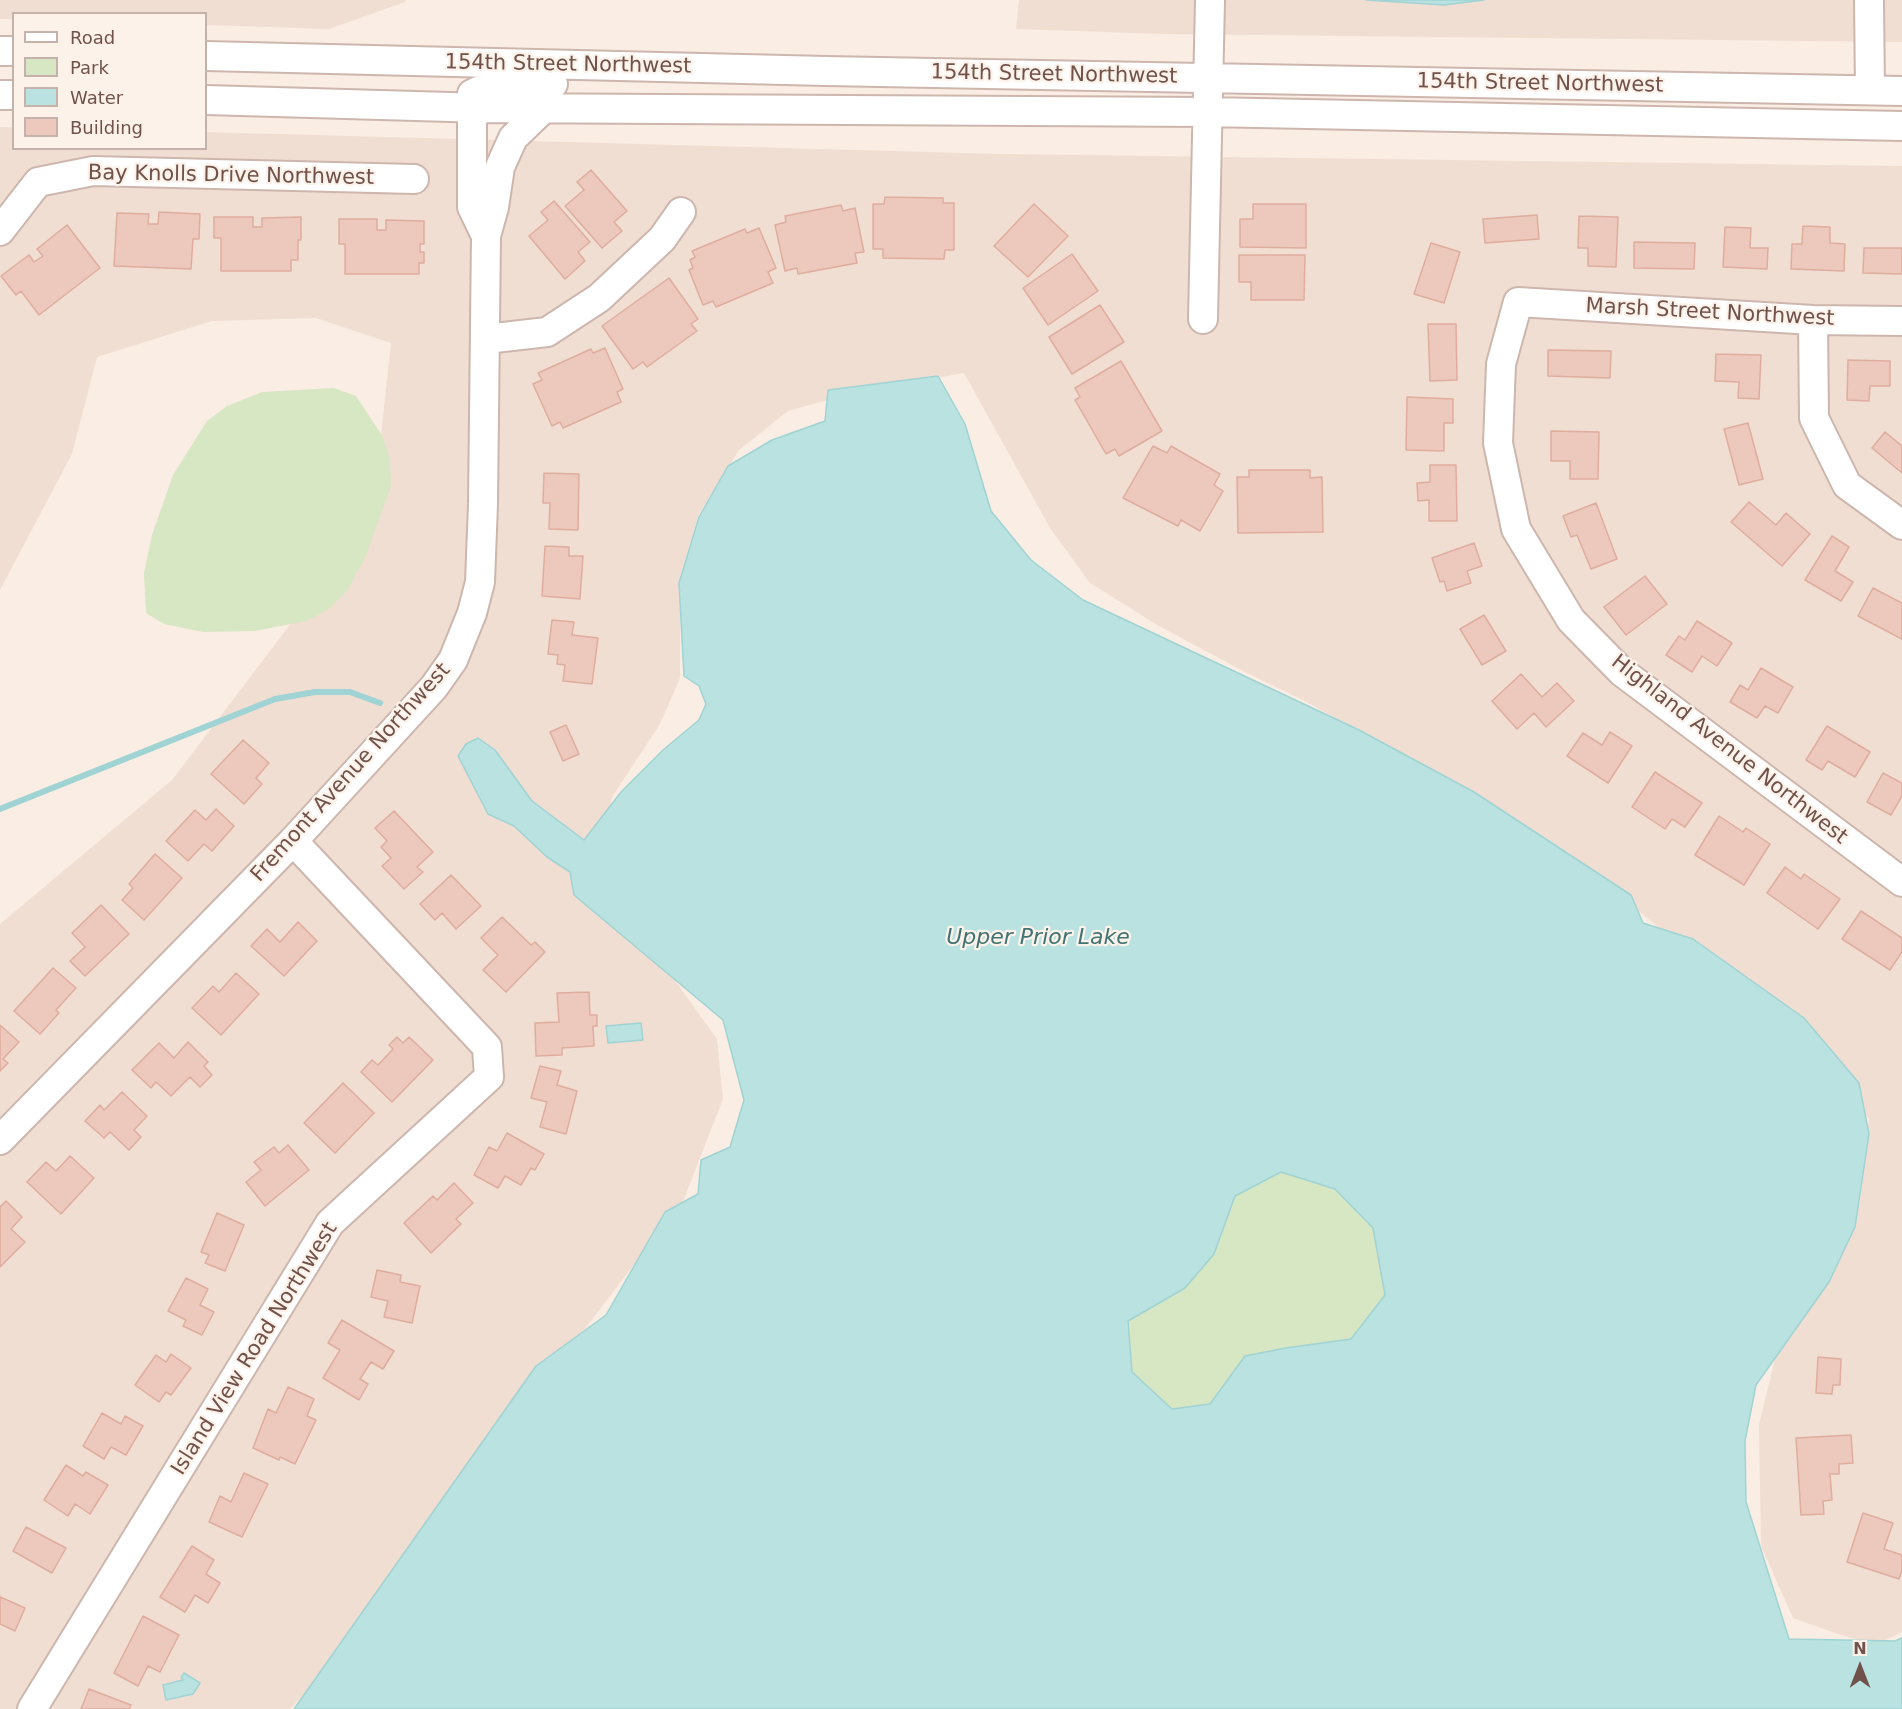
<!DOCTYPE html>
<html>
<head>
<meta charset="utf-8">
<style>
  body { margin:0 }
  #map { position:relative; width:1902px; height:1709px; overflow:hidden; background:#faede3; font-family:"DejaVu Sans",sans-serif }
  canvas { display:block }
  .legend { position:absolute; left:12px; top:12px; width:195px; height:138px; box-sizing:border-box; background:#fdf2e9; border:2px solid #c5b2aa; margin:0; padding:8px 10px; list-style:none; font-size:18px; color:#70524b }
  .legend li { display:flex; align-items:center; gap:12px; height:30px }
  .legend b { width:30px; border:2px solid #c5b2aa }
  .north { position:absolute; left:1830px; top:1637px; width:60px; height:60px; -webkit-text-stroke:4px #fdf2e9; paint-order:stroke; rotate:0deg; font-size:16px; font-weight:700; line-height:24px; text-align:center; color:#70524b }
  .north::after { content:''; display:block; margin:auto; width:21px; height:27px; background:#70524b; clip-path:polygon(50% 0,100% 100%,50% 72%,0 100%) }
</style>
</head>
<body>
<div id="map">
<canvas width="1902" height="1709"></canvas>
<ul class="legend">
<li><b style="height:8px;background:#fff"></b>Road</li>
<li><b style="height:16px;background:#d7e6c3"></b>Park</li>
<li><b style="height:16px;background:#b9e2e1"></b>Water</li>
<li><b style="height:16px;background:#edc8bd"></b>Building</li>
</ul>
<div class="north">N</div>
</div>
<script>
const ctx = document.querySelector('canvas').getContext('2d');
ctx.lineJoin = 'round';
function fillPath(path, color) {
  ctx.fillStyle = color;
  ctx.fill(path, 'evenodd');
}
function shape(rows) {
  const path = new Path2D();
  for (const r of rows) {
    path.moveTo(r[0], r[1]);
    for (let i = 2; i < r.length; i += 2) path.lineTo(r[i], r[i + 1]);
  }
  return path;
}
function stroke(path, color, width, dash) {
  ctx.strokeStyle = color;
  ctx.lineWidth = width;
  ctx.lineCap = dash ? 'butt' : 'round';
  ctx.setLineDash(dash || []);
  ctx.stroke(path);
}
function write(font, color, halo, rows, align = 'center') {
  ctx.font = font + ' "DejaVu Sans",sans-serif';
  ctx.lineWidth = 4.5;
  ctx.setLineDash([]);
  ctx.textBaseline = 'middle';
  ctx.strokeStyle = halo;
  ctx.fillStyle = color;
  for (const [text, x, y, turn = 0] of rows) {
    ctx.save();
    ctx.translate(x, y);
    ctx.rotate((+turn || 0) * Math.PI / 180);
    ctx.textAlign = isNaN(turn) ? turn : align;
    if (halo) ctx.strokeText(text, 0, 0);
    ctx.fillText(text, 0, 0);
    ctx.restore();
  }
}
fillPath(shape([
  [0,0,406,0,405,2,329,29,206,25,206,14,14,14,13,19,0,19],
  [1019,0,1902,0,1902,42,1165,34,1016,29],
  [0,127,13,127,14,148,206,148,206,132,1000,154,1902,166,1902,1632,1876,1645,1835,1633,1793,1618,1761,1546,1759,1425,1785,1317,1859,1207,1869,1119,1835,1071,1571,856,1307,702,1247,673,1159,626,1090,583,1050,528,964,373,849,394,788,411,739,450,699,514,680,576,680,678,660,724,612,797,599,871,618,927,676,982,717,1039,723,1099,682,1204,628,1272,331,1666,290,1709,0,1709,0,924,172,780,330,572,377,472,391,343,316,318,212,321,97,357,72,454,0,590]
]), '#f1ded2');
fillPath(shape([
  [334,388,356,396,383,437,390,460,391,486,365,558,347,591,329,609,306,621,255,631,203,632,164,624,146,613,144,573,152,535,173,475,207,421,227,406,262,392],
  [1281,1172,1335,1189,1373,1228,1385,1295,1351,1339,1286,1348,1245,1356,1210,1404,1172,1409,1132,1372,1128,1320,1185,1288,1214,1254,1235,1196]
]), '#d7e6c3');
const water = shape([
  [1366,0,1484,0,1444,5,1366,0],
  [938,376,965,424,991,511,1031,560,1083,600,1359,730,1474,792,1631,895,1643,923,1693,939,1804,1018,1859,1083,1869,1134,1855,1227,1829,1282,1756,1385,1745,1441,1746,1502,1789,1639,1895,1641,1902,1638,1902,1709,294,1709,536,1366,606,1315,665,1212,698,1194,701,1160,730,1147,744,1100,723,1020,574,895,570,872,547,857,514,826,488,814,458,756,466,744,478,738,495,750,532,801,584,840,621,792,663,750,699,720,706,704,699,686,684,676,679,583,699,517,728,466,772,440,825,421,828,390,938,376],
  [1281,1172,1335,1189,1373,1228,1385,1295,1351,1339,1286,1348,1245,1356,1210,1404,1172,1409,1132,1372,1128,1321,1185,1288,1214,1254,1235,1196,1281,1172],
  [641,1023,643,1040,608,1043,606,1026,641,1023],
  [184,1673,200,1683,193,1694,166,1700,163,1685,183,1680,181,1677,184,1673]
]);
fillPath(water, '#b9e2e1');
stroke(water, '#a0d3d3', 1.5);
stroke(shape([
  [0,809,275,699,315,692,350,692,380,703]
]), '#a0d3d3', 6);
const building = shape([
  [591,170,627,211,614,222,622,231,602,248,565,206,584,190,577,182,591,170],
  [885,197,943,198,943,203,954,203,954,250,945,250,944,259,883,258,883,249,873,249,873,204,884,204,885,197],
  [554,201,590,242,578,252,585,261,565,279,529,236,548,220,541,212,554,201],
  [1034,204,1068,236,1028,277,994,246,1034,204],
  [1253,204,1306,204,1306,248,1240,247,1240,219,1253,219,1253,204],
  [841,205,843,211,855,208,864,252,855,253,857,263,798,274,797,268,785,271,775,225,786,222,785,216,841,205],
  [159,212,200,214,199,239,193,239,191,269,114,266,117,213,149,214,148,224,158,224,159,212],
  [1537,215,1539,239,1485,243,1483,219,1537,215],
  [1579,216,1618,217,1616,267,1588,266,1588,248,1578,248,1579,216],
  [214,217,253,217,253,227,262,227,262,218,301,217,301,240,298,240,298,260,291,260,291,271,221,271,221,238,214,238,214,217],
  [339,219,377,219,377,230,386,230,386,220,424,221,424,244,420,244,420,252,424,252,424,263,419,263,419,274,345,274,345,244,339,244,339,219],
  [67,225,100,268,39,315,21,291,16,295,1,276,29,255,34,262,43,256,37,249,67,225],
  [1803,226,1830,227,1830,243,1845,244,1844,271,1791,269,1792,244,1802,244,1803,226],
  [1725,227,1751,228,1750,248,1768,248,1767,269,1723,267,1725,227],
  [759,228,776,268,768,272,773,283,716,307,713,301,703,305,689,270,693,268,690,260,695,257,692,251,745,229,747,233,759,228],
  [1634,242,1695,243,1694,269,1634,268,1634,242],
  [1431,243,1460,252,1444,303,1414,294,1431,243],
  [1864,248,1902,248,1902,274,1863,273,1864,248],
  [1072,254,1098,291,1048,325,1023,288,1072,254],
  [1239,255,1305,255,1304,300,1251,300,1251,282,1239,282,1239,255],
  [669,278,698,319,691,324,697,331,647,367,643,362,633,369,602,326,669,278],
  [1100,305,1124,342,1072,374,1049,337,1100,305],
  [1428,324,1456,324,1457,380,1430,381,1428,324],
  [605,348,623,389,617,392,621,402,563,428,560,422,552,426,533,384,542,380,538,373,591,349,593,353,605,348],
  [1548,350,1611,351,1610,378,1548,376,1548,350],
  [1716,354,1761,355,1759,399,1738,398,1739,382,1715,381,1716,354],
  [1848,360,1890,361,1890,386,1870,386,1869,401,1847,400,1848,360],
  [1121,361,1162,431,1119,456,1115,449,1106,454,1075,400,1080,397,1075,388,1121,361],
  [1407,397,1453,399,1453,423,1444,423,1444,451,1406,450,1407,397],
  [1748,423,1763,479,1739,485,1724,429,1748,423],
  [1551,431,1599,432,1598,479,1570,479,1570,461,1551,461,1551,431],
  [1885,432,1902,446,1902,473,1872,448,1885,432],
  [1153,446,1167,453,1171,446,1220,474,1214,485,1223,491,1200,531,1181,520,1178,526,1123,498,1153,446],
  [1430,465,1456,465,1457,521,1429,521,1429,500,1418,501,1417,483,1430,482,1430,465],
  [1249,470,1310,470,1310,478,1322,477,1323,532,1238,533,1237,477,1249,477,1249,470],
  [544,473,579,474,578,530,549,529,550,503,543,503,544,473],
  [1749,502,1776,525,1786,513,1810,534,1782,566,1731,522,1749,502],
  [1596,503,1617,559,1591,569,1577,535,1571,537,1563,516,1596,503],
  [1832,536,1849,547,1835,571,1853,582,1841,601,1805,580,1832,536],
  [1474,543,1482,566,1467,571,1471,583,1447,591,1444,581,1440,582,1432,558,1474,543],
  [545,546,569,547,569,556,583,556,580,599,542,596,545,546],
  [1645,576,1667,604,1626,635,1604,607,1645,576],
  [1873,588,1902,603,1902,639,1858,616,1873,588],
  [1484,615,1506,651,1482,665,1460,629,1484,615],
  [552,620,574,622,572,635,598,638,592,684,563,681,565,665,557,664,558,655,548,654,552,620],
  [1697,621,1732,643,1717,666,1702,656,1692,672,1666,655,1679,636,1685,640,1697,621],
  [1761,668,1793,687,1778,713,1765,706,1757,718,1730,702,1740,685,1748,690,1761,668],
  [1521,674,1542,697,1557,683,1574,701,1546,727,1534,713,1517,729,1492,701,1521,674],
  [566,725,579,754,563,761,550,732,566,725],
  [1827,726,1870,752,1855,777,1828,761,1822,770,1806,760,1827,726],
  [1610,732,1632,746,1608,783,1567,756,1583,733,1602,745,1610,732],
  [243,740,269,763,256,778,262,784,244,804,211,774,243,740],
  [1655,772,1702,803,1685,827,1672,819,1665,829,1632,807,1655,772],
  [1883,773,1902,783,1902,796,1891,815,1867,802,1883,773],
  [216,809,234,826,212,851,204,844,188,861,166,841,195,810,206,820,216,809],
  [394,811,433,852,417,867,423,872,404,889,382,866,391,858,381,847,387,841,375,828,394,811],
  [1719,816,1743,832,1746,828,1770,844,1744,885,1695,855,1719,816],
  [155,854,182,878,144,920,122,900,133,888,129,884,155,854],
  [1785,867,1801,879,1804,874,1840,899,1818,929,1767,893,1785,867],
  [451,875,481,906,456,929,442,913,435,920,420,904,451,875],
  [101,905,129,934,85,976,70,961,85,947,72,933,101,905],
  [1861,911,1902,938,1902,952,1890,970,1842,939,1861,911],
  [502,917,531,945,535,942,545,952,506,992,483,970,498,955,481,938,502,917],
  [298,922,317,941,284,976,251,946,267,929,280,942,298,922],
  [53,968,76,988,56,1010,59,1013,40,1034,14,1011,53,968],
  [236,973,259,994,221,1035,192,1008,213,986,219,992,236,973],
  [589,992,590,1015,597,1015,597,1026,593,1026,594,1046,562,1048,562,1055,536,1056,535,1023,559,1022,557,993,589,992],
  [0,1025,19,1042,3,1059,8,1063,0,1071,0,1025],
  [397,1037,403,1043,409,1037,433,1060,392,1102,361,1072,372,1060,378,1065,393,1049,389,1045,397,1037],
  [188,1042,208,1062,204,1066,212,1075,200,1087,190,1077,171,1096,156,1082,151,1088,132,1070,159,1043,174,1058,188,1042],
  [540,1066,561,1071,557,1085,577,1091,566,1134,540,1127,547,1102,531,1098,540,1066],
  [343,1083,374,1113,335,1153,304,1123,343,1083],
  [122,1092,147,1116,134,1130,141,1137,129,1150,110,1132,104,1138,85,1121,100,1105,104,1110,122,1092],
  [507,1133,544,1154,535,1170,531,1168,521,1185,505,1176,498,1188,474,1175,489,1147,497,1151,507,1133],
  [288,1145,309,1170,265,1206,246,1182,261,1170,254,1162,274,1147,279,1153,288,1145],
  [70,1156,94,1178,61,1214,27,1182,46,1162,56,1171,70,1156],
  [454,1183,473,1203,456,1219,461,1224,431,1253,404,1223,433,1196,437,1200,454,1183],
  [6,1201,22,1217,11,1229,25,1242,0,1267,0,1207,6,1201],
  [217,1213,244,1225,225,1271,205,1263,209,1255,201,1252,217,1213],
  [377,1270,401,1275,400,1282,420,1286,412,1323,384,1317,388,1301,371,1297,377,1270],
  [186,1278,208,1289,200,1305,214,1312,202,1335,183,1326,186,1320,168,1311,186,1278],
  [342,1320,394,1351,383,1369,371,1362,360,1379,368,1384,359,1400,323,1378,340,1350,328,1343,342,1320],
  [171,1354,191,1368,171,1395,166,1392,159,1402,135,1385,156,1355,166,1362,171,1354],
  [1818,1357,1841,1359,1840,1385,1833,1385,1832,1394,1816,1393,1818,1357],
  [288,1387,314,1399,307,1416,316,1420,295,1464,280,1457,279,1460,253,1448,268,1409,276,1413,288,1387],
  [102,1413,121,1424,125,1416,143,1426,126,1455,111,1447,104,1459,83,1446,102,1413],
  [1851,1435,1853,1463,1839,1464,1839,1474,1830,1474,1832,1500,1823,1501,1824,1514,1801,1515,1796,1438,1851,1435],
  [66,1465,83,1476,86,1472,108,1485,90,1514,75,1504,68,1516,44,1500,66,1465],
  [244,1473,268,1484,242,1537,209,1522,220,1496,231,1502,244,1473],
  [1863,1513,1893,1523,1884,1549,1902,1555,1902,1570,1899,1579,1847,1562,1863,1513],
  [26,1527,66,1548,52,1573,13,1551,26,1527],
  [192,1546,214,1560,206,1574,220,1583,208,1603,195,1595,185,1612,160,1597,192,1546],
  [0,1597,25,1608,15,1631,0,1624,0,1597],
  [143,1616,179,1635,160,1672,148,1666,138,1686,114,1673,143,1616],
  [89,1689,131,1705,129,1709,81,1709,89,1689]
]);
fillPath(building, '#edc8bd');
stroke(building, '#dfad9e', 1.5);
const minor = shape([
  [1869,0,1870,90],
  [0,51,14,51],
  [206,56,826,71,1902,91],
  [0,95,14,95],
  [206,100,485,108,1208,112,1902,126],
  [0,231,38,182,93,171,414,179],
  [486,236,472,207,472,94,491,85,553,84],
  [1203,319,1210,0],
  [1813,320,1814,418,1847,485,1902,525],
  [1902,321,1813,320,1518,302,1501,364,1498,443,1516,529,1571,620,1622,672,1902,882],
  [486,339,547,332,599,298,662,239,681,212],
  [0,1140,293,841,434,687,453,660,472,613,480,582,483,504,486,236,494,207,500,167,513,138,544,108],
  [32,1709,330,1223,489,1077,487,1047,293,841]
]);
stroke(minor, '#cdb6ad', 32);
stroke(minor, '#fff', 28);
write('21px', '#70524b', '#fdf2e9', [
  ["154th Street Northwest",568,65,1],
  ["154th Street Northwest",1054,75,1],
  ["154th Street Northwest",1540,84,1],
  ["Bay Knolls Drive Northwest",231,176,1],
  ["Marsh Street Northwest",1710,313,3],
  ["Highland Avenue Northwest",1729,750,38],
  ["Fremont Avenue Northwest",351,773,-48],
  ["Island View Road Northwest",255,1349,-58]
]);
write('italic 22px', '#407475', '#fdf2e9', [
  ["Upper Prior Lake",1038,938]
]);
</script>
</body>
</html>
